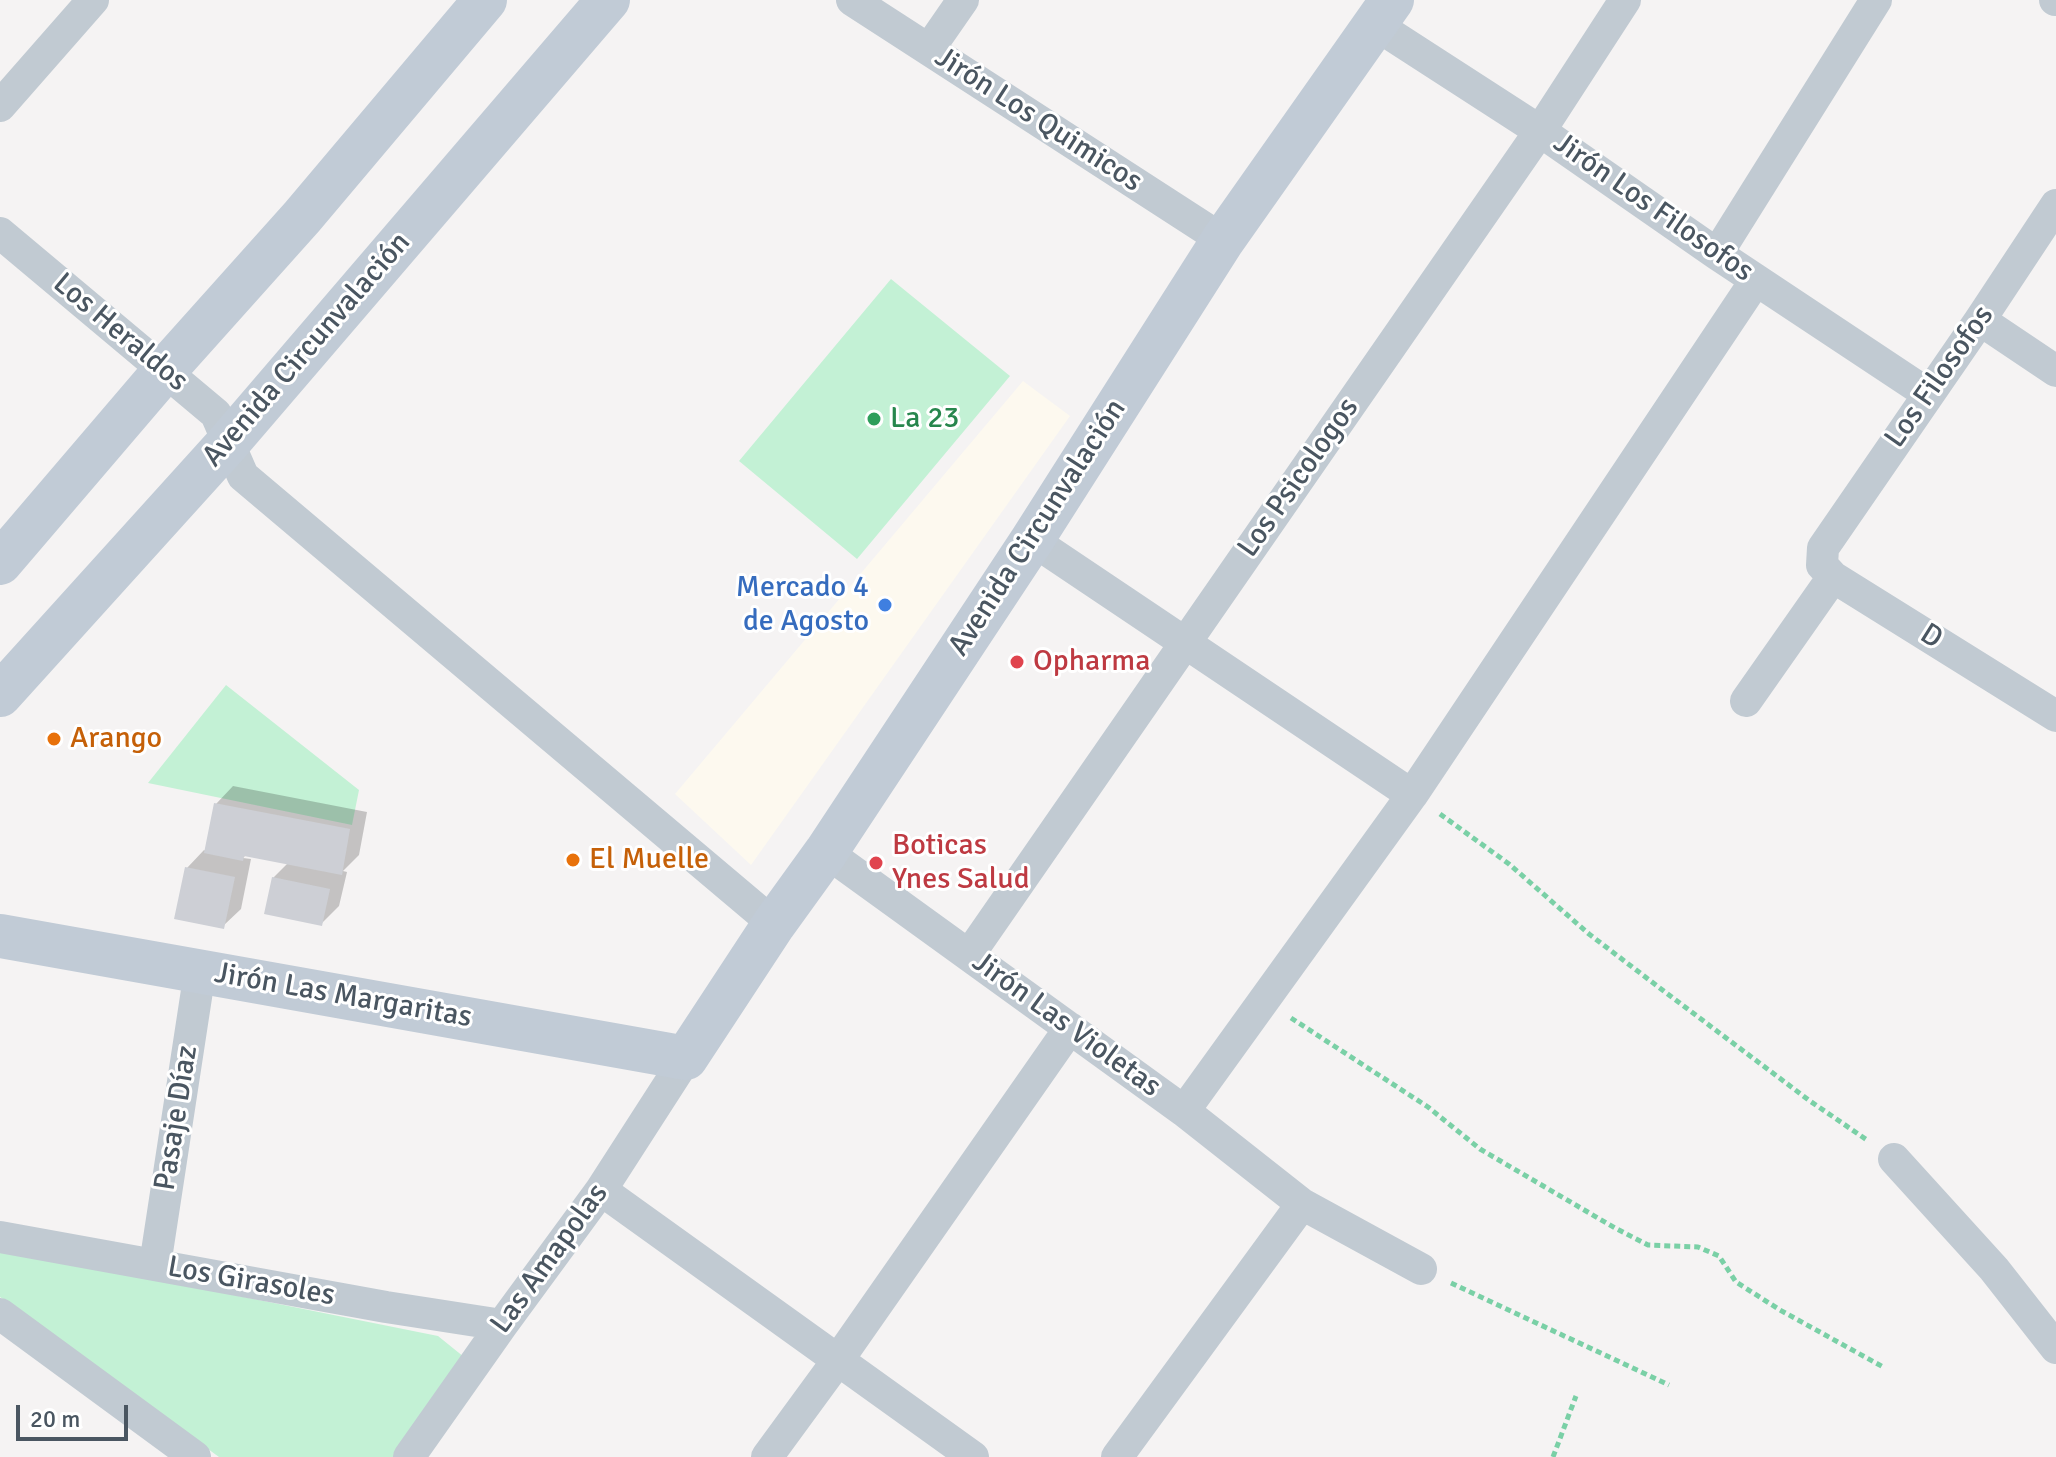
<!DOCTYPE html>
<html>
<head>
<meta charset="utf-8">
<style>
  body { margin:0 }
  #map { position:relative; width:2056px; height:1457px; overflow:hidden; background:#f5f3f3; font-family:Signika,sans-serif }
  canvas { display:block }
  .scale { position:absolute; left:16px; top:1405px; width:112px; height:36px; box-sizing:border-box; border:4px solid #4a5661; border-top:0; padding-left:10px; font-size:24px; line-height:28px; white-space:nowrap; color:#4a5661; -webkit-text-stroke:6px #fff; paint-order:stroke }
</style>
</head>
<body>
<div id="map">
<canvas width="2056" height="1457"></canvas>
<div class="scale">20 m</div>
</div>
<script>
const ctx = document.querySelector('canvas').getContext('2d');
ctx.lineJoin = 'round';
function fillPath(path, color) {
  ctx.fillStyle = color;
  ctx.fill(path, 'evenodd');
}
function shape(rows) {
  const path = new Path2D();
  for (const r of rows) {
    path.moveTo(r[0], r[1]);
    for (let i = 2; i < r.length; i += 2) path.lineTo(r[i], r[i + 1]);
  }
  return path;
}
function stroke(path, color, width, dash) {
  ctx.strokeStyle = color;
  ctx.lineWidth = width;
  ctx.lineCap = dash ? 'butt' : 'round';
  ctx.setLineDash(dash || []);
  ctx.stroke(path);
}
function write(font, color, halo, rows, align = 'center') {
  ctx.font = font + ' Signika,sans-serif';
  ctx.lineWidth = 6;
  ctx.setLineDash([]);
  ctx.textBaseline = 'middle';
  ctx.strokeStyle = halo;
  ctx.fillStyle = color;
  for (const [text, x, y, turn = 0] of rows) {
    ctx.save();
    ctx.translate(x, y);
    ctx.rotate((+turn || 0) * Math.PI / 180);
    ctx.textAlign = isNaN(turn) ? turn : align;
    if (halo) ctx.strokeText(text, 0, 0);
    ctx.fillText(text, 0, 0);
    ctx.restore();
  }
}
fillPath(shape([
  [1023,381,1070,416,751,865,675,794]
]), '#fdf9ef');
fillPath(shape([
  [891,279,1010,376,857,559,739,461],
  [226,685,359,790,352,825,148,783],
  [0,1248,438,1336,464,1357,393,1457,219,1457,0,1297]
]), '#c3f1d5');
fillPath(shape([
  [233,786,367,812,359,855,343,871,347,872,339,906,322,923,273,878,289,862,247,854,243,858,251,859,241,909,223,926,187,868,204,850,206,851,216,804]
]), '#0003');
fillPath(shape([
  [214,803,350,829,342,875,244,856,243,861,204,853],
  [185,867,235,877,224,929,174,919],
  [272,877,330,889,322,926,264,914]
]), '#cdcfd5');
stroke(shape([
  [1440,814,1509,864,1589,934,1669,995,1810,1101,1867,1140],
  [1291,1018,1428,1107,1480,1149,1615,1228,1648,1245,1698,1247,1719,1256,1736,1282,1780,1310,1885,1368],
  [1451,1283,1669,1385],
  [1553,1457,1576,1396]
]), '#7ad0a6', 5, [6, 4]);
stroke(shape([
  [852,0,1223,240],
  [2055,0,2056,0],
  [1376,25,1540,131,1717,254,1928,394],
  [929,49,963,0],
  [0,106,93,0],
  [2056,205,1980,320,1823,548,1822,565,1833,577,2056,716],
  [0,233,216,414,243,476,774,924],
  [1717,254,1876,0],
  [1980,320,2056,371],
  [1032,540,1412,795],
  [1746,701,1833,577],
  [826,852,1184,1111,1302,1204,1421,1269],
  [969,955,1540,131,1625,0],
  [1184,1111,1412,795,1756,280],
  [1894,1159,1994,1269,2056,1348],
  [601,1190,973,1457],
  [0,1237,386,1307,502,1325],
  [155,1265,200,971],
  [0,1314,195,1457],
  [409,1457,502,1325,601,1190,686,1058],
  [767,1457,838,1360,1070,1028],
  [1117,1457,1302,1204]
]), '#c1cad2', 32);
stroke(shape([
  [0,563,165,370,302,217,485,0],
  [0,695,228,443,608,0],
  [0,936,686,1058,774,924,826,852,1032,540,1223,240,1392,0]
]), '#c1cbd6', 44);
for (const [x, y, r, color] of [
  [874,419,8,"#2e9e5b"],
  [885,605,8,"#3f7fe0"],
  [1017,662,8,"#e0444e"],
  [54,739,8,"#e8710a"],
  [573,860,8,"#e8710a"],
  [876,863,8,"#e0444e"]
]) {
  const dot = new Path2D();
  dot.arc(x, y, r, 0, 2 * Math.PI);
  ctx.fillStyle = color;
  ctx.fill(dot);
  stroke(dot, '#fff', 3);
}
write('30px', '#4a5661', '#fff', [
  ["Jirón Los Quimicos",1038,120,33],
  ["Jirón Los Filosofos",1653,208,35],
  ["Los Heraldos",120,333,40],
  ["Avenida Circunvalación",307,350,-49],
  ["Los Filosofos",1940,377,-55],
  ["Los Psicologos",1299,478,-55],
  ["Avenida Circunvalación",1038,528,-57],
  ["D",1931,637,32],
  ["Jirón Las Margaritas",343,996,10],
  ["Jirón Las Violetas",1066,1025,36],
  ["Pasaje Díaz",177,1118,-81],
  ["Las Amapolas",550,1259,-54],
  ["Los Girasoles",251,1282,10]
]);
write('30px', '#27864d', '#fff', [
  ["La 23",890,419]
], 'left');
write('30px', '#366cbe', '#fff', [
  ["Mercado 4",869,588],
  ["de Agosto",869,622]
], 'right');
write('30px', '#be3a42', '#fff', [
  ["Opharma",1033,662],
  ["Boticas",892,846],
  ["Ynes Salud",892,880]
], 'left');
write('30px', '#c56008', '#fff', [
  ["Arango",70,739],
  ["El Muelle",589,860]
], 'left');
</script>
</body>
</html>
